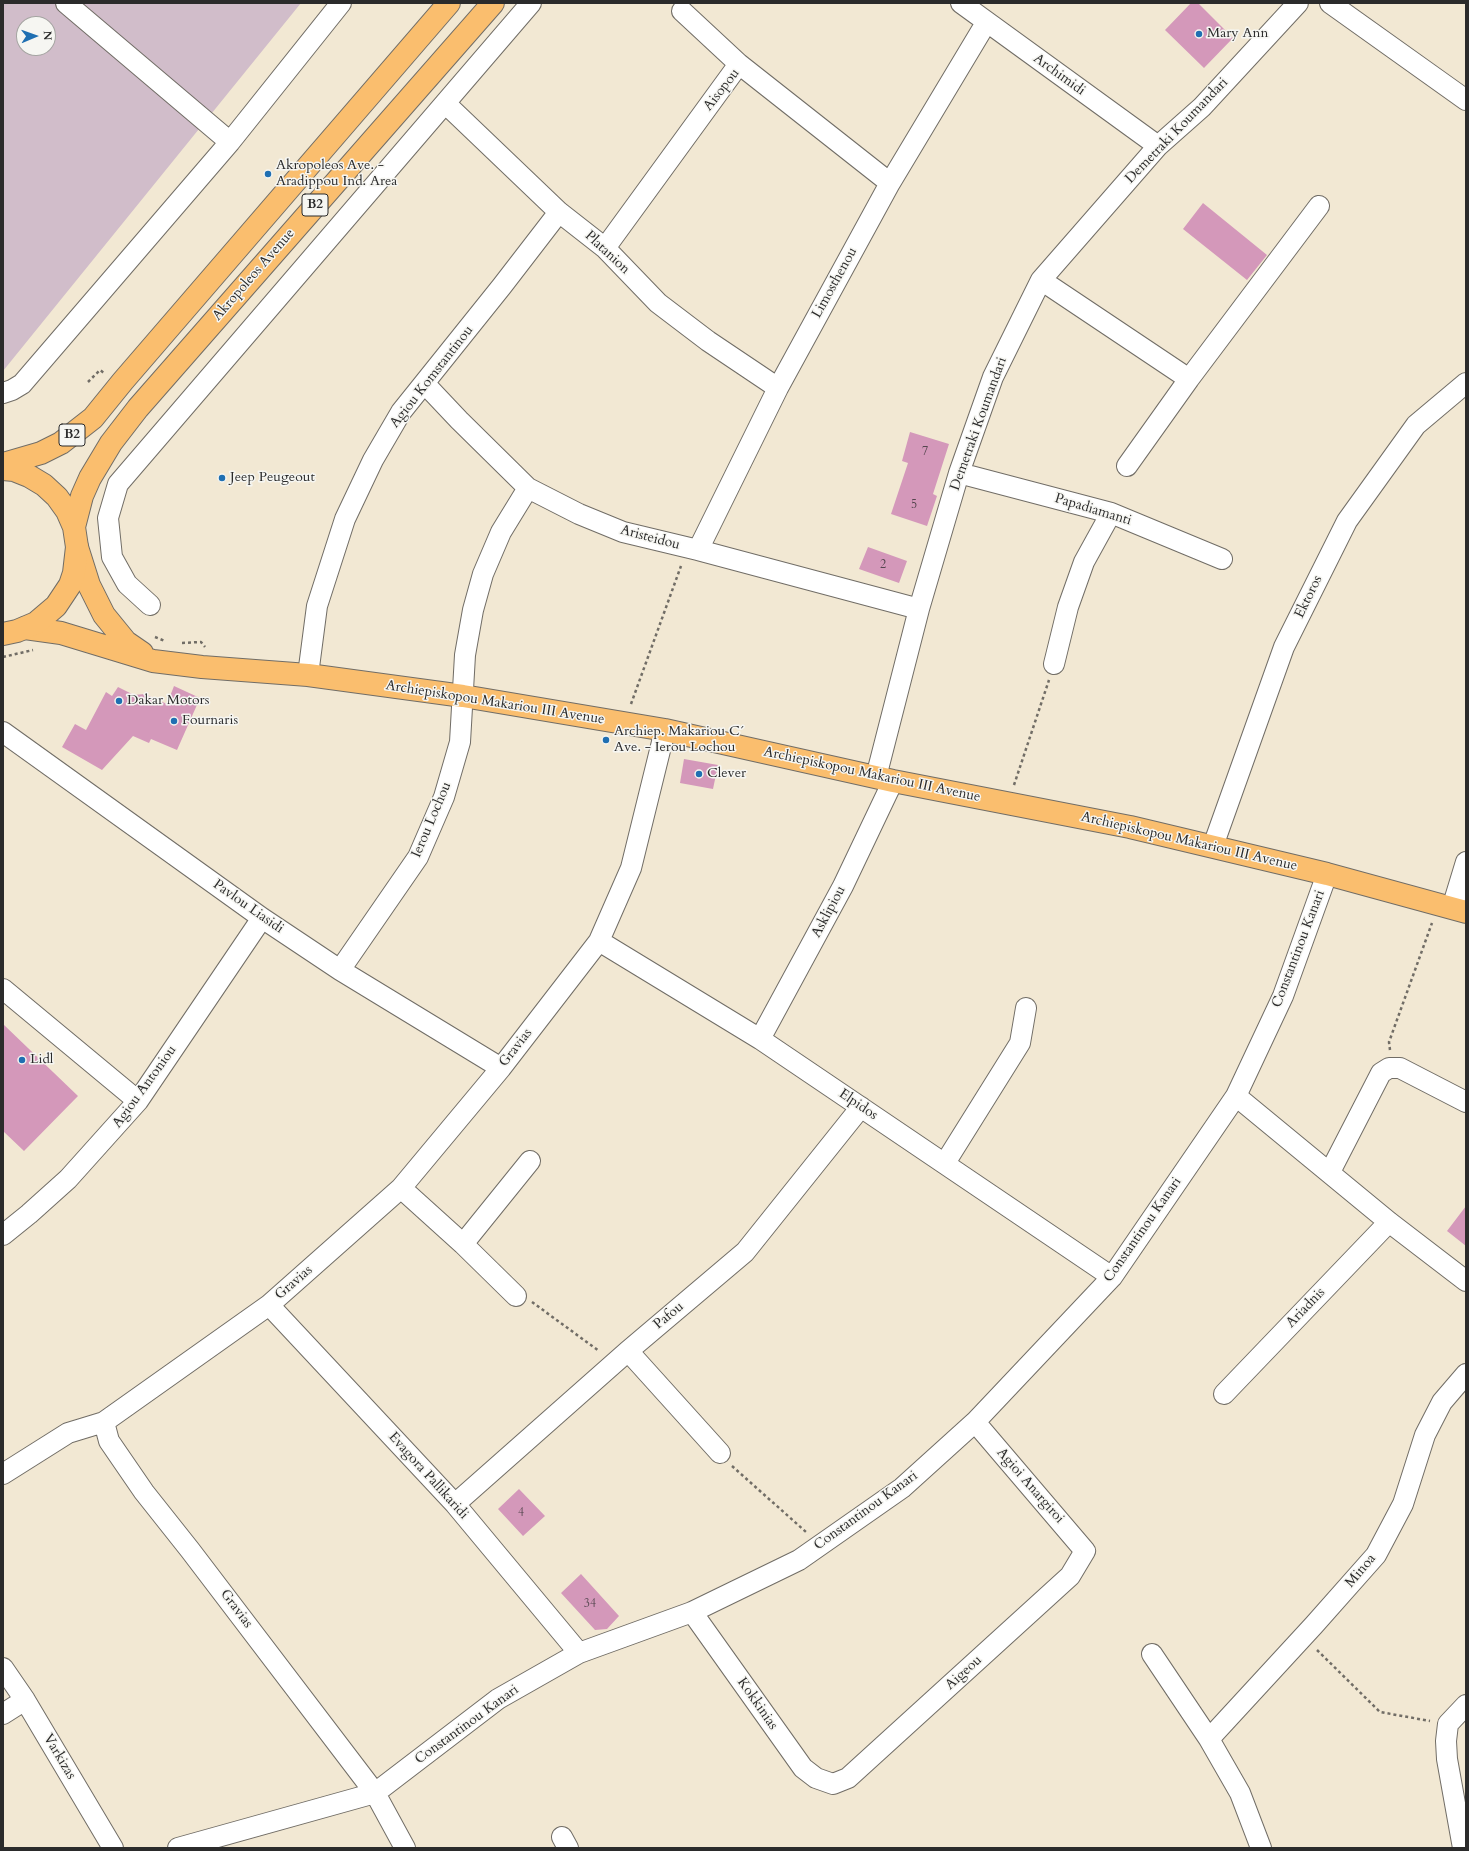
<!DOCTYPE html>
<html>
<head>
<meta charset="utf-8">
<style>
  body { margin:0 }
  #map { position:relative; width:1469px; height:1851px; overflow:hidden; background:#f2e8d3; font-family:Cardo,serif }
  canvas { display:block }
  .frame { position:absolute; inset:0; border:4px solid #2b2b2b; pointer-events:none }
  .north { position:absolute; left:16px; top:16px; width:40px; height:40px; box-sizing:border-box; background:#f6f6f2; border:1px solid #a5a5a2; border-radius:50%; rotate:88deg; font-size:11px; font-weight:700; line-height:16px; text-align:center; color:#2b2b2b }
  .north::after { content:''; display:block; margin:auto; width:14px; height:18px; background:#1f6fb2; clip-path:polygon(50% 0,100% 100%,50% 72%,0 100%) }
</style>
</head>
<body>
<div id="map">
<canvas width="1469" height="1851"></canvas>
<div class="frame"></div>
<div class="north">N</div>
</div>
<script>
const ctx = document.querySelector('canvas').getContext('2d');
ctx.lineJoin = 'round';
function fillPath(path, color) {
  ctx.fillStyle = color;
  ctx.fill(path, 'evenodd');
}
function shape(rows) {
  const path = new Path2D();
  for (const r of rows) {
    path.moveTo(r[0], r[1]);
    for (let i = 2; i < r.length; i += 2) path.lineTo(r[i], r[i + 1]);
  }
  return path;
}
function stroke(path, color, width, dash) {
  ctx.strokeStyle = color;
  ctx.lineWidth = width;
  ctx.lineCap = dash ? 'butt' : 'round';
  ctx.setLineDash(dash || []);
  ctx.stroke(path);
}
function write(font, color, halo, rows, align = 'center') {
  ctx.font = font + ' Cardo,serif';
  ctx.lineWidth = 3;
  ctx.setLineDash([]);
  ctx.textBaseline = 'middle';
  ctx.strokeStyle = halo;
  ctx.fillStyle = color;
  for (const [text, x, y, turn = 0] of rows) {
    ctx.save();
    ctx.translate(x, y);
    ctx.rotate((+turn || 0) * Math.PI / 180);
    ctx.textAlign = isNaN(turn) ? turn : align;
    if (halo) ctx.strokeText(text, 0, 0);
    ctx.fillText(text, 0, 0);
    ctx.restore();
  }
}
fillPath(shape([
  [3,3,301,3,3,371],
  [24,24,48,24,48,48,24,48]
]), '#d1bdca');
fillPath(shape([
  [1191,3,1198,3,1233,38,1204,68,1165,30],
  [1203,203,1267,255,1247,280,1183,229],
  [910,432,949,444,933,494,937,496,927,526,891,514,908,463,902,461],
  [868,547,907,561,899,583,859,569],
  [174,686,200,698,177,750,151,739,149,743,133,736,102,770,62,747,75,724,86,730,106,692,112,696,118,687,134,695,145,694,167,704],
  [684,759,718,765,713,789,680,783],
  [3,1024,78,1096,24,1151,3,1131],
  [1466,1206,1466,1246,1447,1231],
  [519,1489,545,1516,523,1536,498,1509],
  [581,1574,619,1616,607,1629,595,1630,561,1593]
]), '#d498ba');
const minor = shape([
  [66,3,230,142],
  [961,3,1158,146],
  [1330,3,1466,100],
  [682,11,739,64,890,183],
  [446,104,559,212,605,248,658,303,708,341,778,388],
  [605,248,739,64],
  [1041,280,1189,379],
  [425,384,459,420,528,488,579,514,623,532,698,550,919,609],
  [3,393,12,390,22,384,230,142,341,3],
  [1127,466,1189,379,1319,206],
  [959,473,1111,513,1222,559],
  [698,550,778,388,890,183,986,23],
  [150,605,127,584,112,557,108,518,118,484,531,3],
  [1054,664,1068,607,1084,562,1111,513],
  [308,675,317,606,345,519,373,460,401,412,502,286,559,212],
  [3,732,262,918,340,970,501,1068],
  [876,777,919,609,959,473,993,377,1041,280,1158,146,1202,107,1298,3],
  [1213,846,1284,647,1347,521,1416,425,1466,383],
  [1452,908,1466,862],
  [599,941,760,1039,1112,1277],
  [340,970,418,857,444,797,460,742,465,655,473,610,483,574,501,532,528,488],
  [3,989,138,1101],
  [760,1039,843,886,893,781],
  [1236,1096,1389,1222,1466,1281],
  [945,1163,1020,1043,1026,1008],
  [1330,1172,1381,1073,1389,1068,1400,1068,1466,1102],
  [401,1188,463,1244,516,1296],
  [3,1235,29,1214,68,1179,138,1101,262,918],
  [463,1244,530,1161],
  [269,1305,455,1504,579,1653],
  [628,1351,720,1453],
  [1224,1394,1389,1222],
  [104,1422,109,1441,144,1492,190,1550,375,1793,405,1848],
  [3,1474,68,1433,104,1422,269,1305,401,1188,501,1068,599,941,631,868,665,730],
  [455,1504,628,1351,745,1252,861,1107],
  [692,1612,803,1768,816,1778,833,1784,848,1778,1070,1576,1085,1551,975,1422],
  [1152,1654,1209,1739,1240,1793,1261,1848],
  [3,1668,25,1700,113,1848],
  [3,1714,25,1700],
  [1209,1739,1314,1625,1376,1555,1403,1504,1425,1435,1442,1402,1466,1374],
  [562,1837,568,1848],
  [178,1848,375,1793,498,1699,579,1653,692,1612,799,1560,902,1488,975,1422,1112,1277,1236,1096,1283,996,1327,874],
  [1463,1848,1447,1759,1446,1741,1448,1724,1466,1705]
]);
const major = shape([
  [77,547,89,585,104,615,126,642,142,653],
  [25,628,61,633,153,661,202,667,308,675,463,696,665,730,893,781,1130,827,1327,874,1466,912]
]);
const highway = shape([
  [3,464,41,453,61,443,93,418,123,381,449,3],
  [3,469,14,470,29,476,44,485,57,497,67,511,74,527,77,547,74,573,70,585,56,606,36,623,17,631,3,634],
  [74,527,82,496,90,478,111,443,138,408,493,3]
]);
stroke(minor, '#716d66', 22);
stroke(major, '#716d66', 24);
stroke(highway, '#716d66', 24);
stroke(shape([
  [88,382,100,370,104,373],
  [155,637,165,641],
  [182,643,201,642,205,647],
  [3,657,33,650],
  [631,704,681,566],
  [1014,785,1049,680],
  [1390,1050,1389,1042,1432,923],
  [532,1302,599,1351],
  [732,1466,806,1532],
  [1317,1650,1380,1712,1430,1721]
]), '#716d66', 2.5, [3, 3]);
stroke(minor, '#fff', 20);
stroke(major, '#fabe6e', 22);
stroke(highway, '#fabe6e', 22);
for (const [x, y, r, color] of [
  [1199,34,4,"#1f6fb2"],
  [268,174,4,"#1f6fb2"],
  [222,478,4,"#1f6fb2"],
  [119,701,4,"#1f6fb2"],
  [174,721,4,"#1f6fb2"],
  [606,740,4,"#1f6fb2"],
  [699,774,4,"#1f6fb2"],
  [22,1060,4,"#1f6fb2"]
]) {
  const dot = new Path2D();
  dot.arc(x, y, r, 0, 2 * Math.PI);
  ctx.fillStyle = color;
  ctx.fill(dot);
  stroke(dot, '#f6f6f2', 1.5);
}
write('12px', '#55464f', null, [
  ["7",925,452],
  ["5",914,505],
  ["2",883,565],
  ["4",521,1513],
  ["34",590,1604]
]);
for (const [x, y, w] of [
  [315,205,26],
  [72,435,26]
]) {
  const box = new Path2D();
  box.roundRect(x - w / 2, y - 11, w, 22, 3);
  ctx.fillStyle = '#f6f6f2';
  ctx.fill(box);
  stroke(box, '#2b2b2b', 1);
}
write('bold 13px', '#2b2b2b', null, [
  ["B2",315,205],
  ["B2",72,435]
]);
write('14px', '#2b2b2b', '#f6f6f2', [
  ["Mary Ann",1207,34],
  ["Akropoleos Ave. -",276,166],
  ["Aradippou Ind. Area",276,182],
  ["Jeep Peugeout",230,478],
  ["Dakar Motors",127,701],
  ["Fournaris",182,721],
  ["Archiep. Makariou C´",614,732],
  ["Ave. - Ierou Lochou",614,748],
  ["Clever",707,774],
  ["Lidl",30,1060]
], 'left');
write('14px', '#2b2b2b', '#f6f6f2', [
  ["Archimidi",1059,75,36],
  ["Aisopou",722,90,-52],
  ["Demetraki Koumandari",1177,131,-46],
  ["Platanion",607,253,43],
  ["Akropoleos Avenue",254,275,-49],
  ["Limosthenou",835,283,-61],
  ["Agiou Komstantinou",432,377,-52],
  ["Demetraki Koumandari",979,424,-70],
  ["Papadiamanti",1093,510,17],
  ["Aristeidou",650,538,15],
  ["Ektoros",1309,597,-64],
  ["Archiepiskopou Makariou III Avenue",495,703,9],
  ["Archiepiskopou Makariou III Avenue",872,775,12],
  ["Ierou Lochou",432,820,-67],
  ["Archiepiskopou Makariou III Avenue",1189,842,13],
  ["Pavlou Liasidi",248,907,35],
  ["Asklipiou",829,912,-62],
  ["Constantinou Kanari",1299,949,-69],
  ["Gravias",516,1048,-52],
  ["Agiou Antoniou",145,1087,-54],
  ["Elpidos",858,1105,34],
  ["Constantinou Kanari",1143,1230,-55],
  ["Gravias",294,1283,-41],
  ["Ariadnis",1306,1308,-46],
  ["Pafou",669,1316,-40],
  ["Evagora Pallikaridi",428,1476,48],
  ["Agioi Anargiroi",1030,1486,49],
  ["Constantinou Kanari",866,1511,-36],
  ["Minoa",1361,1571,-50],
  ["Gravias",236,1609,53],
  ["Aigeou",964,1673,-42],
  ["Kokkinias",757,1704,55],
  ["Constantinou Kanari",467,1725,-36],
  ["Varkizas",59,1757,59]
]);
</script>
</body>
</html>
